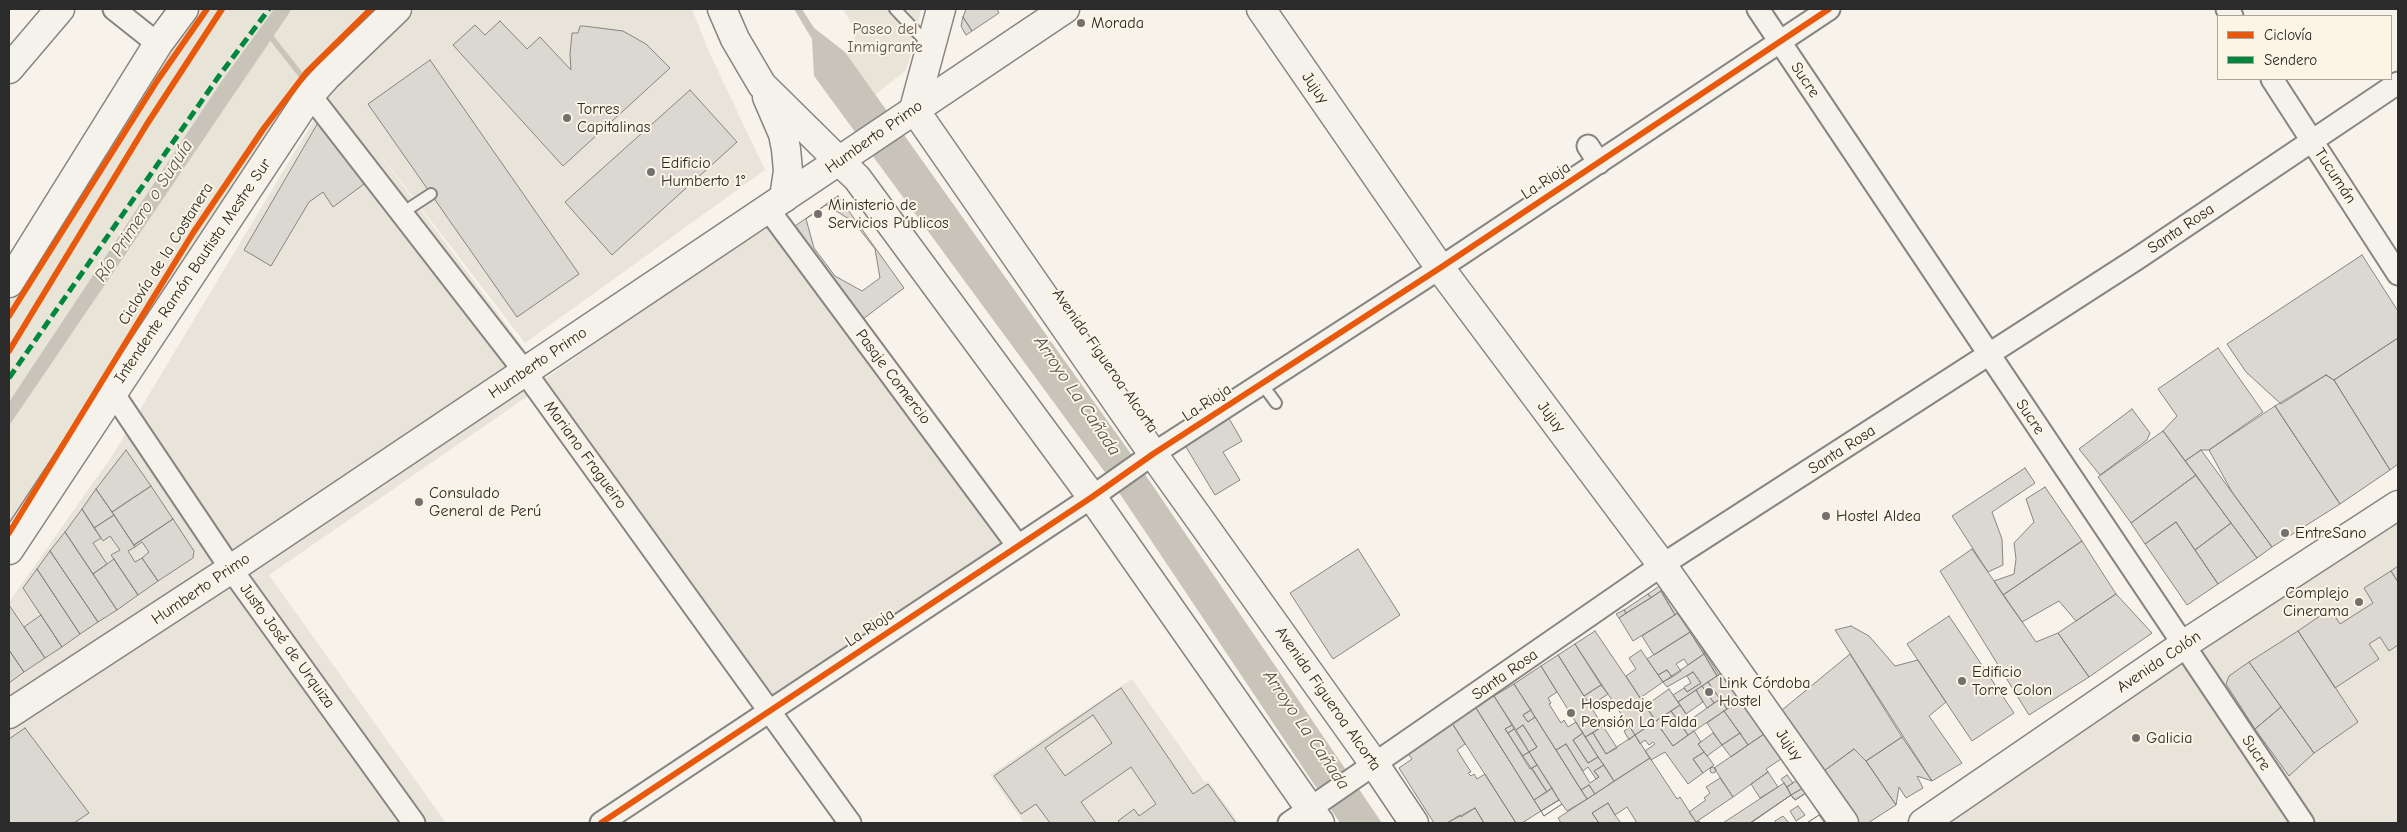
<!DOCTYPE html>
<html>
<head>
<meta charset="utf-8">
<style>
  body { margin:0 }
  #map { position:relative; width:2407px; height:832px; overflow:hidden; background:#f7f3ea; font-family:"Comic Neue",sans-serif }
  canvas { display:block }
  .frame { position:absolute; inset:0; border:10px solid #2b2b2b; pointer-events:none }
  .legend { position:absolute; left:2217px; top:15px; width:175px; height:65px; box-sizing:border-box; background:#fcf5e5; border:1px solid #a8a49b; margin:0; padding:6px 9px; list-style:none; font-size:15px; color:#2b2b2b }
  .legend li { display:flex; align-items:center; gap:10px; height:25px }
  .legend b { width:25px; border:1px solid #a8a49b }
</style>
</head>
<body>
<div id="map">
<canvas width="2407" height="832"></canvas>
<div class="frame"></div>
<ul class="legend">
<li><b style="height:6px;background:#e8590c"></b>Ciclovía</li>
<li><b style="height:6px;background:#00873e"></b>Sendero</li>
</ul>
</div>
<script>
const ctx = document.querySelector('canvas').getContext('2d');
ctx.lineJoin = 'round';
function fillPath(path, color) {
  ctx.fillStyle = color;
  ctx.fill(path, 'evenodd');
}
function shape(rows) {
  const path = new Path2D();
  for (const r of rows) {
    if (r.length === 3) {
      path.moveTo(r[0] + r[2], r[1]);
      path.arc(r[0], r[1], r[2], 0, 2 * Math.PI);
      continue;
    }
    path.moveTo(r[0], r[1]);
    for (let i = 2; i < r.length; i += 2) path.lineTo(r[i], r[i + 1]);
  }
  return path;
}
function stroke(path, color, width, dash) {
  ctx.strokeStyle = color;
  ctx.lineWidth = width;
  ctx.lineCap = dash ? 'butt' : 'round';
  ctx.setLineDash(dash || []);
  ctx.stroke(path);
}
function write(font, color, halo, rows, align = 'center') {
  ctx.font = font + ' "Comic Neue",sans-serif';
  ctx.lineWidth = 4;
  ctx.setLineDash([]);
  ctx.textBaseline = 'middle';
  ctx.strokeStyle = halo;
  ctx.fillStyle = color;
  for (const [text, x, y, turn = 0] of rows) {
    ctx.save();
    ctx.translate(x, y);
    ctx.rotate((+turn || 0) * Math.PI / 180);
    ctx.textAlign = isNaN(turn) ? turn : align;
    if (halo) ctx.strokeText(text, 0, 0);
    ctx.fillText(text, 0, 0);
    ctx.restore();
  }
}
fillPath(shape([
  [416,9,692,9,709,52,765,170,525,343,369,140,546,378,767,223,1004,542,770,698,528,396,269,575,446,823,9,823,9,602,112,456,332,90],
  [2398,506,2398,823,1924,823],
  [1132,679,1205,782,1208,781,1239,823,1024,823,990,775]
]), '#e9e4d9');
fillPath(shape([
  [184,9,274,9,221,82,9,402,9,283],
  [292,9,397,9,327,76,9,550,9,426],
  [843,9,921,9,915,41,906,70,875,95,845,52,853,44,856,33]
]), '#e9e4d8');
fillPath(shape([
  [274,9,292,9,9,426,9,402,221,82],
  [794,9,802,9,814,28,845,52,1136,461,1382,823,1340,823,1110,479,814,76,812,39]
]), '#c8c4ba');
stroke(shape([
  [267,32,300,74]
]), '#c8c4ba', 5.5);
const building = shape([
  [966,9,997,9,999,13,972,31,963,17,966,9],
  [963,17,972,31,966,35,961,26,963,17],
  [500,21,527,49,540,37,571,70,570,54,572,33,578,33,580,26,584,26,623,31,646,44,670,68,563,166,453,45,475,25,485,35,500,21],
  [430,60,579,274,517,317,368,104,430,60],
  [690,90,737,142,612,255,565,202,690,90],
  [319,121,364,184,333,207,323,192,309,202,271,266,244,250,319,121],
  [838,196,904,288,863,319,795,226,838,196],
  [826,205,854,222,875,249,880,278,862,291,835,276,814,248,806,219,826,205],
  [2362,255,2398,311,2398,338,2334,380,2326,375,2281,404,2246,372,2227,344,2362,255],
  [2398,338,2398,464,2390,470,2334,380,2398,338],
  [2218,348,2263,412,2209,450,2201,450,2185,461,2163,431,2177,416,2158,389,2218,348],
  [2326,375,2334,380,2390,470,2340,504,2275,406,2326,375],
  [2275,406,2340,504,2272,547,2232,492,2209,450,2275,406],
  [2132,409,2150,433,2147,440,2100,475,2079,449,2132,409],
  [1227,415,1242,441,1223,452,1240,480,1215,495,1183,442,1227,415],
  [2163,431,2196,475,2131,523,2098,477,2163,431],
  [126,450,151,486,112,512,96,489,126,450],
  [2201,450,2272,547,2257,558,2185,461,2201,450],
  [2025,468,2035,483,1992,512,2002,539,2003,565,1988,572,1952,516,2025,468],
  [2196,475,2231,523,2195,550,2176,522,2145,544,2131,523,2196,475],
  [151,486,173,519,134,545,112,512,151,486],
  [2045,487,2082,541,2003,595,1994,581,2014,574,2016,559,2014,543,2034,522,2026,499,2045,487],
  [96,489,114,515,94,528,82,509,96,489],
  [82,509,101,538,93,543,107,564,93,574,65,532,82,509],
  [114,515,135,547,128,551,135,562,142,558,158,581,138,595,111,555,120,550,110,536,103,541,94,528,114,515],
  [173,519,194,551,193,558,158,581,142,558,149,552,142,542,135,547,134,545,173,519],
  [2176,522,2218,584,2187,605,2145,544,2176,522],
  [2231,523,2257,558,2218,584,2195,550,2231,523],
  [65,532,117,610,98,622,50,551,65,532],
  [2082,541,2116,594,2076,621,2059,601,2022,622,2003,595,2082,541],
  [1358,549,1400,615,1333,659,1290,593,1358,549],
  [1972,549,2036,642,2058,633,2089,677,2029,715,1940,571,1972,549],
  [50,551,98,622,80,634,37,569,50,551],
  [114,559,138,595,117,610,93,574,114,559],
  [2398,566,2398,582,2391,571,2398,566],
  [37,569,80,634,62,647,23,588,37,569],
  [2391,571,2398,582,2398,645,2389,651,2380,637,2369,644,2379,659,2335,688,2298,631,2330,609,2340,624,2373,603,2364,588,2391,571],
  [1661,585,1679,612,1675,615,1661,591,1651,598,1648,594,1661,585],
  [1661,591,1675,615,1633,641,1619,618,1661,591],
  [1648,594,1651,598,1626,613,1624,610,1648,594],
  [2116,594,2152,633,2089,677,2058,633,2116,594],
  [9,605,45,658,24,672,9,650,9,605],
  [1624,610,1626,613,1619,618,1616,614,1624,610],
  [1679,612,1692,631,1690,632,1677,613,1679,612],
  [1679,612,1692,631,1654,655,1642,636,1679,612],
  [41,615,62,647,45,658,24,627,41,615],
  [1949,616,2014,713,1972,741,1907,644,1949,616],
  [1851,626,1869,636,1895,666,1918,660,1946,702,1929,716,1962,763,1932,781,1835,630,1851,626],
  [1595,631,1656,721,1635,735,1575,644,1595,631],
  [1692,631,1705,653,1704,654,1690,632,1692,631],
  [2298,631,2358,722,2314,753,2249,662,2298,631],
  [1690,632,1704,654,1688,665,1684,659,1676,664,1681,671,1672,677,1667,670,1658,675,1647,659,1690,632],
  [1575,644,1601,685,1584,696,1558,655,1575,644],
  [9,650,24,672,9,683,9,650],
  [1641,650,1663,682,1640,698,1626,676,1636,669,1629,658,1641,650],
  [1705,653,1719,675,1717,676,1704,654,1705,653],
  [1704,654,1717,676,1678,702,1673,695,1684,688,1687,692,1701,683,1693,672,1667,687,1663,682,1704,654],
  [1850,654,1902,737,1866,761,1854,749,1824,771,1782,710,1850,654],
  [1558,655,1603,726,1585,737,1541,666,1558,655],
  [2249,662,2281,707,2255,729,2226,684,2229,676,2249,662],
  [1541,666,1557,692,1548,698,1551,703,1549,704,1561,723,1564,720,1568,727,1576,722,1583,733,1573,740,1588,763,1598,757,1604,765,1594,771,1599,777,1596,779,1588,767,1583,771,1566,744,1556,750,1514,684,1541,666],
  [1667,670,1672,677,1663,682,1658,675,1667,670],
  [1693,672,1701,683,1687,692,1684,687,1691,683,1687,676,1693,672],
  [1721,673,1740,699,1727,709,1708,682,1721,673],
  [1708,682,1720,699,1714,703,1702,686,1708,682],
  [1514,684,1531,710,1523,715,1528,722,1535,717,1587,799,1567,811,1562,804,1544,816,1541,811,1559,800,1529,752,1537,747,1523,725,1516,730,1494,696,1514,684],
  [1601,685,1608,694,1590,706,1584,696,1601,685],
  [1702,686,1714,703,1707,708,1696,690,1702,686],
  [1121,688,1193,794,1208,784,1236,823,1120,823,1118,821,1134,809,1139,816,1156,804,1131,767,1081,802,1096,823,1050,823,1036,804,1021,814,994,776,1121,688],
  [1093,715,1112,743,1065,776,1045,748,1093,715],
  [1669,689,1680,705,1656,721,1645,706,1669,689],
  [1696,690,1703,702,1686,714,1678,702,1696,690],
  [1494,696,1512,725,1505,729,1547,792,1534,800,1476,708,1494,696],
  [1720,699,1727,709,1697,729,1690,720,1720,699],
  [1740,700,1764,734,1748,745,1724,711,1740,700],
  [1680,705,1697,729,1688,735,1671,711,1680,705],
  [2281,707,2314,753,2289,776,2255,729,2281,707],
  [1476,708,1541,811,1522,823,1516,823,1452,723,1476,708],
  [1531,710,1535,717,1528,722,1523,715,1531,710],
  [1671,711,1678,720,1670,726,1667,722,1661,729,1673,746,1694,731,1701,742,1698,744,1704,752,1693,759,1703,773,1688,784,1665,752,1651,760,1645,751,1655,744,1653,742,1649,745,1645,740,1640,744,1635,735,1671,711],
  [1724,711,1740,733,1722,745,1707,723,1724,711],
  [1678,720,1688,735,1673,746,1661,729,1667,722,1670,726,1678,720],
  [1452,723,1465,744,1457,750,1471,772,1468,773,1471,776,1474,774,1477,779,1485,774,1516,823,1484,823,1475,808,1447,823,1434,823,1399,768,1412,759,1407,752,1452,723],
  [1512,725,1514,729,1508,733,1505,729,1512,725],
  [1523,725,1537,747,1529,752,1516,730,1523,725],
  [1603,726,1617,748,1606,754,1593,733,1603,726],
  [1630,727,1635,735,1629,740,1624,731,1630,727],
  [25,728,89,813,74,823,9,823,9,739,25,728],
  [1514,729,1529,752,1522,756,1508,733,1514,729],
  [1583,733,1598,757,1588,763,1573,740,1583,733],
  [1593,733,1606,754,1635,735,1650,758,1614,781,1585,737,1593,733],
  [1713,733,1722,745,1707,756,1698,744,1713,733],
  [1740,733,1748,745,1731,757,1722,745,1740,733],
  [1764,734,1781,759,1766,769,1768,772,1733,797,1714,768,1764,734],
  [1902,737,1932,781,1917,776,1923,788,1906,798,1899,787,1896,805,1866,761,1902,737],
  [1566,744,1590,783,1599,777,1594,771,1604,765,1614,781,1595,794,1589,785,1581,790,1556,750,1566,744],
  [1854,749,1866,761,1896,805,1868,823,1859,823,1824,771,1854,749],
  [1529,752,1537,765,1530,769,1522,756,1529,752],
  [1704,752,1714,765,1703,773,1693,759,1704,752],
  [1650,758,1677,799,1680,797,1696,822,1699,821,1701,823,1637,823,1627,807,1615,815,1608,803,1592,813,1599,823,1561,823,1558,818,1650,758],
  [1537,765,1552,788,1547,792,1532,768,1537,765],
  [1713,770,3],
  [1768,772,1778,787,1760,798,1751,784,1768,772],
  [1787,775,1793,783,1787,787,1781,779,1787,775],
  [1720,778,1733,797,1696,822,1689,812,1706,800,1704,798,1710,793,1706,787,1720,778],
  [1797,780,1803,788,1791,795,1787,787,1797,780],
  [1784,783,1791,795,1751,823,1723,823,1784,783],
  [1589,785,1595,794,1587,799,1581,790,1589,785],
  [1552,788,1559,800,1541,811,1534,800,1552,788],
  [1803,788,1806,793,1795,800,1791,795,1803,788],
  [1806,793,1825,823,1819,815,1807,823,1789,823,1783,816,1775,821,1776,823,1750,823,1791,795,1795,800,1806,793],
  [1798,806,1805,815,1796,821,1790,811,1798,806],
  [1806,793,1825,823,1819,815,1807,823,1750,823,1791,795,1795,800,1806,793],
  [1559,800,1562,804,1544,816,1541,811,1559,800],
  [1608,803,1615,815,1621,823,1599,823,1592,813,1608,803],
  [1475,808,1484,823,1447,823,1460,815,1461,817,1475,808]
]);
fillPath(building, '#dad8d1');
stroke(building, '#878581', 1);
const lane = shape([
  [895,9,928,44],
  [402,213,431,194],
  [1262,384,1276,403]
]);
const street = shape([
  [114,9,158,44],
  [1758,9,2303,823],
  [2227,9,2232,16],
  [2272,79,2398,274],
  [310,95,525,372,850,823],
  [1588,146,1599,163],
  [768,209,1018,546],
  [113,393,231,569,414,823],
  [601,823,1092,497,1153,454,1440,268,1829,9],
  [1289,823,1662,565,2138,258,2398,83]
]);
const secondary = shape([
  [722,9,735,39,762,85,839,161],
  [1261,9,1440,268,1662,565,1844,823],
  [9,69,60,9],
  [767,97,783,134,786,149,788,171,784,198],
  [914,109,941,9]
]);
const primary = shape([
  [914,109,1153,454,1375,765,1414,823],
  [839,161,857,178,1092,497,1320,823],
  [9,283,158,44,184,9],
  [9,550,310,95,327,76,397,9],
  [9,714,231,569,1065,9],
  [1923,823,2183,645,2398,505]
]);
stroke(lane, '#878581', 14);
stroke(street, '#878581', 25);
stroke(secondary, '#878581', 31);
stroke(primary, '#878581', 31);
stroke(lane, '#f5f2ec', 10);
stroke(street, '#f5f2ec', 21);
stroke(secondary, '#f5f2ec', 28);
stroke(primary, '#f5f2ec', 28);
stroke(shape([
  [9,378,219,76,269,9]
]), '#00873e', 5, [10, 5]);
stroke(shape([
  [9,316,157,81,207,9],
  [9,351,147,124,222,9],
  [9,533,193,233,264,128,306,73,371,9],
  [601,823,1092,497,1153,454,1440,268,1829,9]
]), '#e8590c', 6);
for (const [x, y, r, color] of [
  [1081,23,5,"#72716e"],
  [567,118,5,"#72716e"],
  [651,172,5,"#72716e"],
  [818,214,5,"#72716e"],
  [419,502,5,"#72716e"],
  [1826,516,5,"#72716e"],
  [2285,533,5,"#72716e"],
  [2359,602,5,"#72716e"],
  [1962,681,5,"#72716e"],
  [1709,692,5,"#72716e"],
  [1571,713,5,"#72716e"],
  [2136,738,5,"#72716e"]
]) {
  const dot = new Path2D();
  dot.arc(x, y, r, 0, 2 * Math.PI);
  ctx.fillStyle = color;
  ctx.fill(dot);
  stroke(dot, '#fcf5e5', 2);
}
write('16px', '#2b2b2b', '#fcf5e5', [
  ["Morada",1091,23],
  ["Torres",577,109],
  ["Capitalinas",577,127],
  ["Edificio",661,163],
  ["Humberto 1°",661,181],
  ["Ministerio de",828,205],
  ["Servicios Públicos",828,223],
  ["Consulado",429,493],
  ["General de Perú",429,511],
  ["Hostel Aldea",1836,516],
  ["EntreSano",2295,533],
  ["Complejo",2349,593,"right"],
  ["Cinerama",2349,611,"right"],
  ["Edificio",1972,672],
  ["Torre Colon",1972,690],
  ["Link Córdoba",1719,683],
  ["Hostel",1719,701],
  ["Hospedaje",1581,704],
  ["Pensión La Falda",1581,722],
  ["Galicia",2146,738]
], 'left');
write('16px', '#585653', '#fcf5e5', [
  ["Paseo del",885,29],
  ["Inmigrante",885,47]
]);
write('16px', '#2b2b2b', '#fcf5e5', [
  ["Sucre",1805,80,56],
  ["Jujuy",1315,88,55],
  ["Humberto Primo",874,137,-35],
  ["Tucumán",2335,176,57],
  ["La Rioja",1546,181,-33],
  ["Santa Rosa",2181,229,-34],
  ["Ciclovía de la Costanera",166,254,-58],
  ["Intendente Ramón Bautista Mestre Sur",193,271,-56],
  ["Avenida Figueroa Alcorta",1105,361,55],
  ["Humberto Primo",538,363,-34],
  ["Pasaje Comercio",893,377,53],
  ["La Rioja",1207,403,-33],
  ["Jujuy",1551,417,53],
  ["Sucre",2030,417,56],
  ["Santa Rosa",1842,450,-33],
  ["Mariano Fragueiro",585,455,54],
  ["Humberto Primo",201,589,-34],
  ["La Rioja",870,628,-34],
  ["Justo José de Urquiza",287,646,54],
  ["Avenida Colón",2159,662,-34],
  ["Santa Rosa",1505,675,-35],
  ["Avenida Figueroa Alcorta",1328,699,55],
  ["Jujuy",1789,745,55],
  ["Sucre",2256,753,56]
]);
write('italic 18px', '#545350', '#fcf5e5', [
  ["Río Primero o Suquía",144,211,-57],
  ["Arroyo La Cañada",1077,396,56],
  ["Arroyo La Cañada",1306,730,56]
]);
</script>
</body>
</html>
